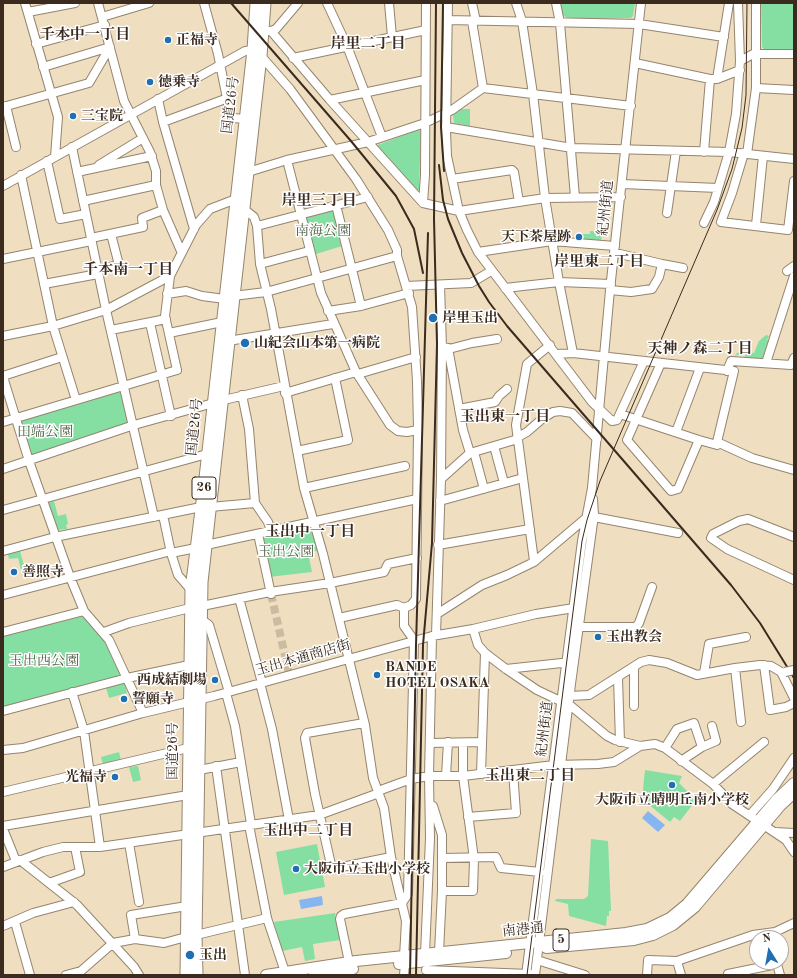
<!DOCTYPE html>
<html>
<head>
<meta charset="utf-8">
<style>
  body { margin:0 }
  #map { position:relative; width:797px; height:978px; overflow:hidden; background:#efdfc0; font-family:"Old Standard TT",serif }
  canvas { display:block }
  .frame { position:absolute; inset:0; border:4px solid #3b2a1e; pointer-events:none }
  .north { position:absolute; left:749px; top:930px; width:40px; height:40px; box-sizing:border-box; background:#fff; border:1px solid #b1aaa5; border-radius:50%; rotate:349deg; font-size:11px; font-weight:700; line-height:16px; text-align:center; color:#3b2a1e }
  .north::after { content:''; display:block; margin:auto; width:14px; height:18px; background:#1f6fb2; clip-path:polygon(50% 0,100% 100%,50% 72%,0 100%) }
</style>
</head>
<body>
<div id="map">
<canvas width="797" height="978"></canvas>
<div class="frame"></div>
<div class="north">N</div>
</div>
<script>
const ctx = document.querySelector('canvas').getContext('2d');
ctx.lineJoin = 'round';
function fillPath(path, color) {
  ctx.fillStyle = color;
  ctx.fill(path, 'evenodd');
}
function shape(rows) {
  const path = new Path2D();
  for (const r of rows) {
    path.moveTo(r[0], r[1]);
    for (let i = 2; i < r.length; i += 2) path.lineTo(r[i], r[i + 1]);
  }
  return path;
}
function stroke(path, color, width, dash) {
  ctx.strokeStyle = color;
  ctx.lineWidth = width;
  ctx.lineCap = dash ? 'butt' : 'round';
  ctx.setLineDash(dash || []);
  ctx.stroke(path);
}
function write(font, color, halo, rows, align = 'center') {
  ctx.font = font + ' "Old Standard TT","Noto Serif JP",serif';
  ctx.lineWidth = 3;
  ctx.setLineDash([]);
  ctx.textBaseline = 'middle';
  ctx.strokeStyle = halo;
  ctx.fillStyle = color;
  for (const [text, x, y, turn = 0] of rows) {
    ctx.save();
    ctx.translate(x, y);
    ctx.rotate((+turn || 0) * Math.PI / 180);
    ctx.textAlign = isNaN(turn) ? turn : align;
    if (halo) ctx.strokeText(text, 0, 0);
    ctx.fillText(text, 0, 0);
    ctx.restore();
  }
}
fillPath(shape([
  [560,3,635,3,633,16,631,18,568,19,563,15],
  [761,3,794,3,794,49,764,49,762,47],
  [461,109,470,109,470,126,454,123,453,115],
  [418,130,421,131,419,190,416,191,375,146],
  [331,210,334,212,342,246,316,254,313,252,305,219,306,217],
  [590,231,602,232,601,241,582,240,582,234,590,234],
  [766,335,769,336,767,340,771,341,766,356,760,359,745,359,745,355,743,353,735,356,737,353,742,351,754,353,759,341],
  [118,389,122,391,129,421,128,424,34,455,31,454,21,423,23,420],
  [54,501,58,516,66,514,68,524,66,525,67,529,56,530,48,503],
  [311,524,320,550,308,553,312,572,269,577,260,535],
  [20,551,25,569,21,570,18,558,9,559,8,554],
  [80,617,85,617,104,638,120,672,119,676,3,707,3,636],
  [121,684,125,684,127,693,109,698,106,688],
  [119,752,121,760,103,764,101,757],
  [138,766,141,780,133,782,129,767],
  [645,770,682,776,679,783,696,800,680,821,674,817,670,822,642,799],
  [591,839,608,841,611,911,609,911,609,916,607,916,606,926,569,916,568,904,555,901,556,899,584,899,588,896],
  [317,844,325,887,284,895,276,852],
  [335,913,340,940,313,944,315,959,305,961,302,947,282,951,274,922]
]), '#85dea2');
fillPath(shape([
  [648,811,665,825,658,832,642,818],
  [322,896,323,905,301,909,299,900]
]), '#85b6f1');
stroke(shape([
  [271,594,289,673]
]), '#cbbba0', 8, [8, 4]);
const minor = shape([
  [25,3,58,117,55,157],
  [98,3,124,101,150,152,156,171,156,185,163,210,181,251],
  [204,3,218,54,230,113,233,118,245,119],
  [327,3,347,46,382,137],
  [389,3,392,37],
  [448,3,446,131,447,156,459,211,467,230,478,252,592,402,612,421,617,420,644,361],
  [472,3,476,21],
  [516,3,522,21,533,94,545,198,559,282,573,353],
  [556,3,560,23,575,197],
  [729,3,717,79,740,70],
  [28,12,75,3],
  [102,17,149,3],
  [448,20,639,24,724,37],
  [472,21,483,88],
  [266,31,271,31,276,29,298,3],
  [271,31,330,100,423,203,459,211,545,198,621,197],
  [36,44,105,25],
  [757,54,794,54],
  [261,56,290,89,356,179,388,230,397,250,397,256,412,307,417,381,418,430,416,599,411,605,404,608,397,605,339,618],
  [293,58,426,30],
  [740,61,757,52],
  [635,63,710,79,717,79],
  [43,67,110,47],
  [756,88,794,90],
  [158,99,163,122,194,229],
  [330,100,425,80],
  [6,106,16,147],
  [3,107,89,83,110,47],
  [163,122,228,98],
  [446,127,572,148,729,152,794,159],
  [72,147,106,310,170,276,196,225,210,209,236,199],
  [704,152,710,79],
  [744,153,732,193,721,222,788,230,794,181],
  [747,154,756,88,756,3],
  [287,160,321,293,356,372,390,425,398,431,407,432,418,430],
  [47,161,60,219,86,214],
  [99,165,143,138],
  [77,172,152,156],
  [248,172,287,160,368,142,425,123,452,110,483,88,631,106],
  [21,175,53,326,76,400],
  [452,179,512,170,514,172,519,202],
  [622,184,718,188],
  [3,186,220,65,245,51,253,50],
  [83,201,156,185],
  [423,203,425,175,426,3],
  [336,205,361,306],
  [244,209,254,217,257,226,260,264,271,309,304,488,323,554,365,725,373,778,384,808,391,857,406,921,404,957],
  [667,213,676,151],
  [704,223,714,202,729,152,736,114,740,61,738,3],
  [756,225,763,156],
  [257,226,368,197],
  [91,238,143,227,142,218,163,210],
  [478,252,552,241,615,246],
  [3,259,91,241],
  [260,264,309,251],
  [662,264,683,268],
  [97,270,119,265,111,234],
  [787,271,794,266],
  [44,284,98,274],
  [440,285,442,347,448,348,463,430,470,453],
  [406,286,471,283,491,271],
  [505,288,559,282,611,284],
  [610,290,631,292,652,289,659,277,662,264,620,254],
  [167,294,186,291,202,296,225,299],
  [233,296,266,292,397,256],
  [328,311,361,306,409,293],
  [150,323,171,416],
  [111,330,166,319],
  [169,333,222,322],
  [3,336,53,326,106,310,154,517],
  [228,341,333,324],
  [449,349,472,343,497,339],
  [557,354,573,353,734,371,717,442],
  [661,363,627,440,671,491,678,489,699,440],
  [766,363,794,276],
  [727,371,731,361,791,365,794,358],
  [358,374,416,357],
  [3,376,62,357],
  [3,377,29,461,70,577,84,611,109,640,143,713],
  [285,393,356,372],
  [242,395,249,429,255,503,268,522,271,531],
  [459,409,495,402,499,396,507,389],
  [620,414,699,440,717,445,717,442,752,458,794,470],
  [3,422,177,370,165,316,170,276],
  [676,432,700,368],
  [518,437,527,432,542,419,553,412,560,411,572,413,597,439],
  [494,446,504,483],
  [297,451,348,440,335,378],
  [474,452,484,489],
  [3,469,134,425,228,399,284,386],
  [441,479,470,453,518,439],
  [304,488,405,466],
  [440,501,523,478],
  [210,507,255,503],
  [3,510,207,454],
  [163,515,171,553],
  [594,517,678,533],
  [258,534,271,594],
  [794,537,748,519,739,521,713,534,711,538,727,549,794,580],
  [206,545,417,499],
  [438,545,530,529],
  [3,551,55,537,201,507],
  [534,561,516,425,527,364,550,345],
  [191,590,178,575,171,553,196,548],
  [3,595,171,551],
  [239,598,262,683],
  [202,606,270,592,330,583,384,572,388,564,417,558],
  [437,614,482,585,507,575,534,562,586,518],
  [201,619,209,625,229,692],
  [578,627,636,627,639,623,652,587],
  [473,629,478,645,485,653,506,669,537,690,571,706,607,736,615,740,640,746,655,744,665,748,713,784,732,804,786,840,794,852],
  [3,632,84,611],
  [104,632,129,623,190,608],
  [436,635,441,479,442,347],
  [764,665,770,710,786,707,794,703],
  [634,667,634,706],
  [735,668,741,722],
  [506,669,571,662],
  [704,673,709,644,746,637],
  [618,678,620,742],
  [260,683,272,729,289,820],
  [72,692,84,731,100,847],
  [226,693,235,726,251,824],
  [569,696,589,695,641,662,649,660,667,663,697,675,735,668,760,665,771,666,781,672,794,698],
  [3,711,127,678,189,665],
  [364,723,307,733,305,738,315,794,332,869,391,857],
  [430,743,482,742],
  [702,747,716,741,712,726],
  [665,748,677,729,694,723,702,747,681,761],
  [3,750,23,748,143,713,214,696,432,636,473,629,536,614,574,608,580,609],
  [216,766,245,975],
  [199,770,241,762],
  [481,774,485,653],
  [446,776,448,742],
  [713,784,764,742],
  [378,791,411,779,429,776,463,776,554,765,598,764,614,762,640,746],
  [3,792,188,748],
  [433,806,442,835,442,891,439,952],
  [750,815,773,789,794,758],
  [468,817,516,813,513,771],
  [249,825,267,918,285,972],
  [3,826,188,795],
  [3,829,16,861],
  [775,832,794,833],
  [129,843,139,902],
  [442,858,496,857,501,868,540,872],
  [20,860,77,905,134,967,139,975],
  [3,867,43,852,63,847,100,847,319,815,379,793],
  [49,883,80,872,75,847],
  [442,891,473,891,474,859,463,776,463,743],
  [15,922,30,975],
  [3,926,33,913,74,902],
  [196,935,267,918],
  [135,939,131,915,187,906],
  [425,954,430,838,429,776,432,636],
  [537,960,585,975],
  [677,961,681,975],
  [349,962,340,919,341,916,344,914,402,903,408,894,414,640,404,626,404,608],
  [426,970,530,974],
  [66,975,81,971,113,943,135,939,164,943,186,937],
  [404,975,405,963],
  [526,975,582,541,592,488,610,290,641,3],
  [535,975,571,684,594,515,593,499],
  [647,975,648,960,677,961,753,935,775,932,794,923],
  [728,975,728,974,777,964,780,975]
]);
const major = shape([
  [546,948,634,940,653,935,673,925,695,907,781,805,794,793],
  [399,964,506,953],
  [266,975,356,961,626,933,647,929,670,918,687,904,776,800,794,783],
  [314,975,353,969]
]);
const highway = shape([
  [186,975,191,590,205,478,253,50,256,3],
  [197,975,196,935,202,582,261,56,265,3]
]);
stroke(minor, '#95846f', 10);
stroke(major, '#95846f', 12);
stroke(highway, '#95846f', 13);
stroke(minor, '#fff', 8);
stroke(major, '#fff', 10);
stroke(highway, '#fff', 11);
stroke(shape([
  [527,975,582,541,587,520,600,481,717,210,732,169,742,128,746,95,747,3]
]), '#3b2a1e', 1);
stroke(shape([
  [231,3,351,141,396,196,414,229,423,273],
  [443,3,441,127,444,171],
  [439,165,443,200,448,219,462,253,479,286,489,302,507,326,731,585,760,623,794,678],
  [410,975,416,645,428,233],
  [416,975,423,645,432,543,437,344,434,219,436,3]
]), '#3b2a1e', 2);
const minorBridge = shape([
  [785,672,794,670]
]);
stroke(minorBridge, '#95846f', 10, []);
stroke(minorBridge, '#fff', 8);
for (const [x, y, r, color] of [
  [168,40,4,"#1f6fb2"],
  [150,82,4,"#1f6fb2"],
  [73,116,4,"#1f6fb2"],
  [579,237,4,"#1f6fb2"],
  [433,318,5,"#1f6fb2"],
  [245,343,5,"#1f6fb2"],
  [14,572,4,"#1f6fb2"],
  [598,637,4,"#1f6fb2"],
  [377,675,4,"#1f6fb2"],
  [215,680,4,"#1f6fb2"],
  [124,699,4,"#1f6fb2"],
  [115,777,4,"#1f6fb2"],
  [672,785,4,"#1f6fb2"],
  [296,869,4,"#1f6fb2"],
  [190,955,5,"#1f6fb2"]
]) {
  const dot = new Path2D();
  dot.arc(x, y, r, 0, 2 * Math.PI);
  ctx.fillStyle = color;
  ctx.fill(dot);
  stroke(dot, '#fff', 1.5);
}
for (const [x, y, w] of [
  [204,488,24],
  [561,940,16]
]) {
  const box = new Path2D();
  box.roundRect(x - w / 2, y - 11, w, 22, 3);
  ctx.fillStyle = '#fff';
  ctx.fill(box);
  stroke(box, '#3b2a1e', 1);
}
write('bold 13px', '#3b2a1e', null, [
  ["26",204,488],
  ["5",561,940]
]);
write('bold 14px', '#3b2a1e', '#fff', [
  ["正福寺",176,40],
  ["徳乗寺",158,82],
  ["三宝院",81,116],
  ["天下茶屋跡",571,237,"right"],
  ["岸里玉出",442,318],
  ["山紀会山本第一病院",254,343],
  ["善照寺",22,572],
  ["玉出教会",606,637],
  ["BANDE",385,667],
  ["HOTEL OSAKA",385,683],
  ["西成結劇場",207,680,"right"],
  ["誓願寺",132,699],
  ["光福寺",107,777,"right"],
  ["大阪市立晴明丘南小学校",672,800,"center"],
  ["大阪市立玉出小学校",304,869],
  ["玉出",199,955]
], 'left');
write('14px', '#3b2a1e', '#fff', [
  ["国道26号",231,105,-83],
  ["紀州街道",606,208,-84],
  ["国道26号",195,427,-84],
  ["玉出本通商店街",303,658,-16],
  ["紀州街道",545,729,-83],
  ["国道26号",173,751,-90],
  ["南港通",523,930,-6]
]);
write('14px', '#516046', '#fff', [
  ["南海公園",323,231],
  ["田端公園",45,432],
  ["玉出公園",286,552],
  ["玉出西公園",44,661]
]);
write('bold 15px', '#3b2a1e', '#fff', [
  ["千本中一丁目",85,35],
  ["岸里二丁目",368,44],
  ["岸里三丁目",319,201],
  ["岸里東二丁目",599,262],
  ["千本南一丁目",128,270],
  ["天神ノ森二丁目",700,349],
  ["玉出東一丁目",505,417],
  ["玉出中一丁目",310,532],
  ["玉出東二丁目",530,776],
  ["玉出中二丁目",308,831]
]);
</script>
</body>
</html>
